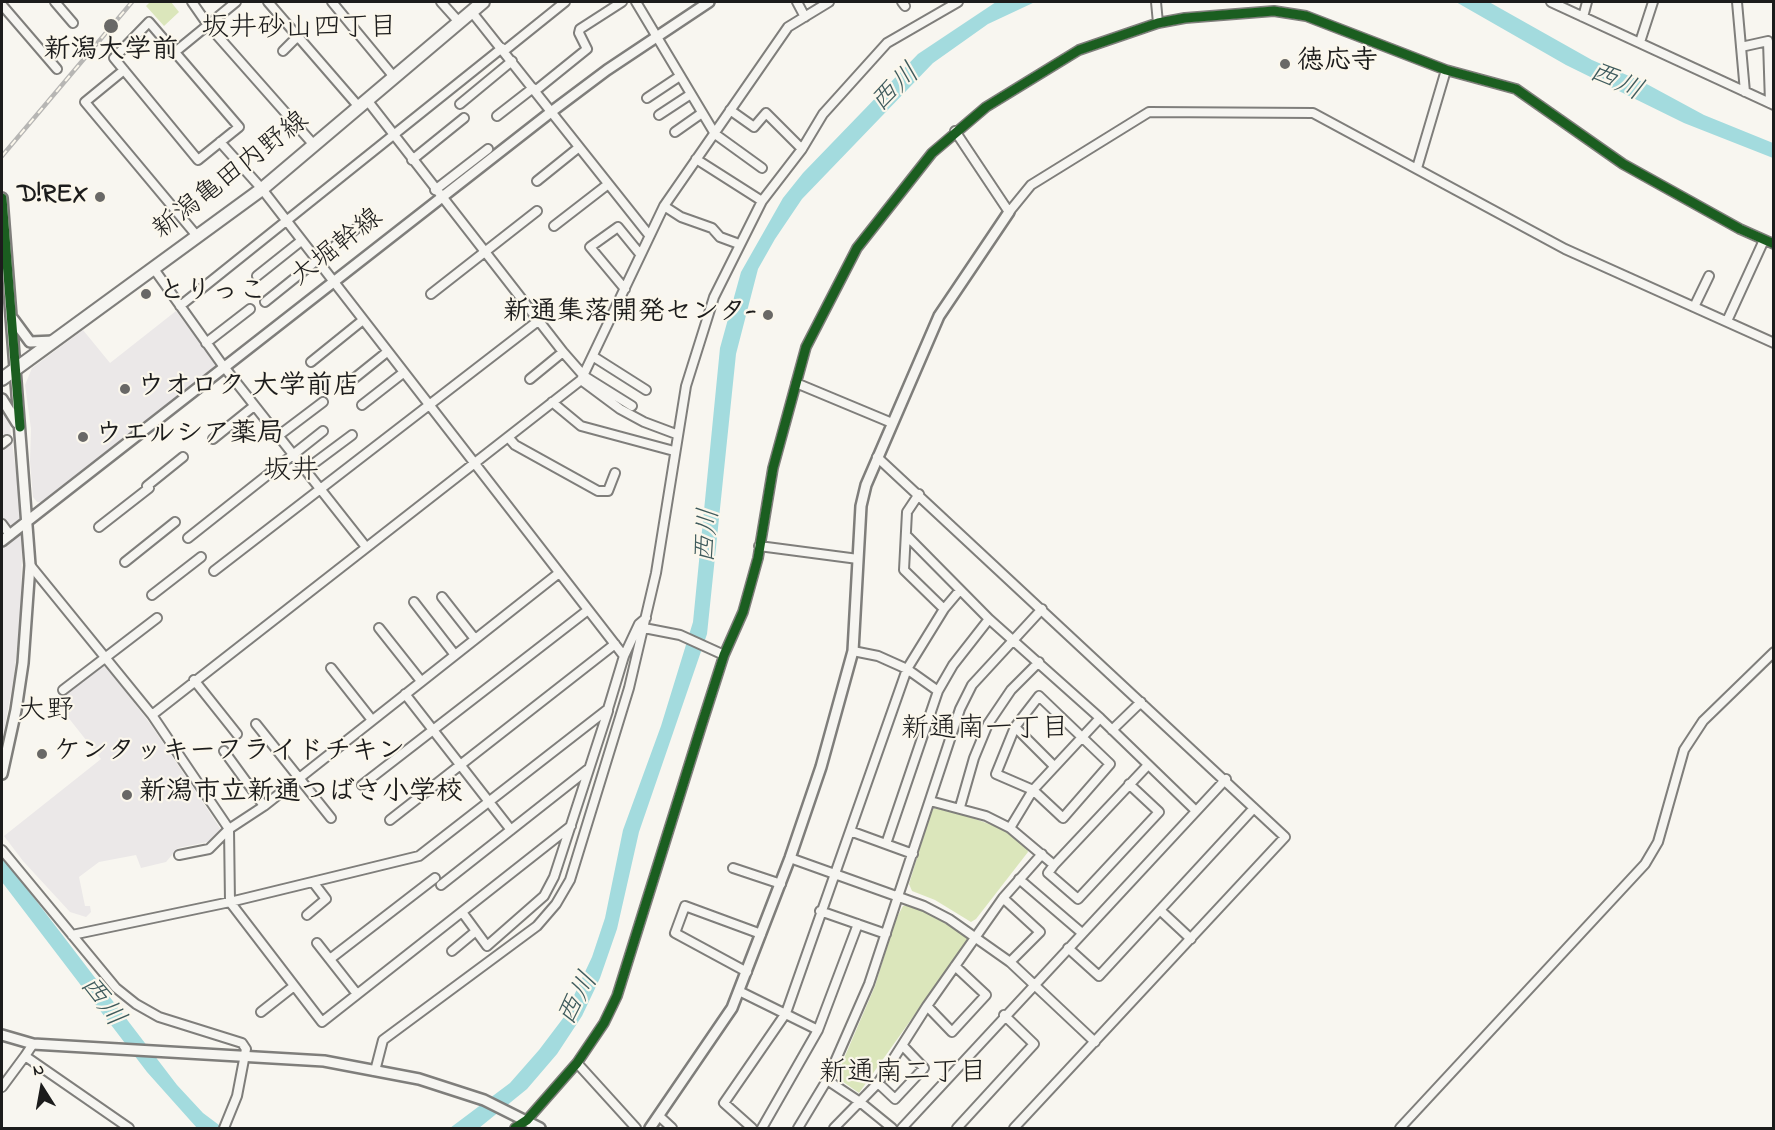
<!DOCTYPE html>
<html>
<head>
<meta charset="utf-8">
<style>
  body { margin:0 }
  #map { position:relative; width:1775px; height:1130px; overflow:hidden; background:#f8f6f0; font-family:"Indie Flower",sans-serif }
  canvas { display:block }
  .frame { position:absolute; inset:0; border:3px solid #1c1c1c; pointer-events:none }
  .north { position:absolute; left:12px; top:1058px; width:60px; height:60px; -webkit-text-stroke:4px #fbf7ec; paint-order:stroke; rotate:349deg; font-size:16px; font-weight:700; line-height:24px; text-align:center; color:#1c1c1c }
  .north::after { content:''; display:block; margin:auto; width:21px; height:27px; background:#1c1c1c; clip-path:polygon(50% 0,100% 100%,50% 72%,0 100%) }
</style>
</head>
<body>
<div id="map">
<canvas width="1775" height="1130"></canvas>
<div class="frame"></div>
<div class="north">N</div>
</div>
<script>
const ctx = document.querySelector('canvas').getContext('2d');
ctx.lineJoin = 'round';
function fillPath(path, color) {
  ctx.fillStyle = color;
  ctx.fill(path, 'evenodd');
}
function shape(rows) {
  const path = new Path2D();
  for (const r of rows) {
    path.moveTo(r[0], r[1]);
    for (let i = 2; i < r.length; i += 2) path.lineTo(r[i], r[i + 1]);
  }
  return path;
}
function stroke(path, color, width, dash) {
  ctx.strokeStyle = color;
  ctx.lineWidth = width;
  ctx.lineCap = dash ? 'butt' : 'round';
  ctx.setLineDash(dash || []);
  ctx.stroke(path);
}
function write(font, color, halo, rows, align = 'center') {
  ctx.font = font + ' "Indie Flower","Klee One",sans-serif';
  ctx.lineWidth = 4.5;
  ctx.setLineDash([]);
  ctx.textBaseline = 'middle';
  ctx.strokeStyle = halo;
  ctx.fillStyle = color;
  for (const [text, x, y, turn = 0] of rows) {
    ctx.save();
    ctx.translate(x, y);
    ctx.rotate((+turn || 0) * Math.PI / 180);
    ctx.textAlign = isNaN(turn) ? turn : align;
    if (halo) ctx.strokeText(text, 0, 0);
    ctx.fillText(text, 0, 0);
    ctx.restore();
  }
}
fillPath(shape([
  [176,311,218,367,43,502,37,502,33,497,30,461,31,429,25,385,32,368,83,330,110,363],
  [2,405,9,419,22,517,2,536],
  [19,534,22,537,21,611,14,676,2,742,2,546],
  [105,664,151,725,222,831,207,842,178,848,166,862,141,868,136,855,99,862,79,877,85,906,90,906,91,912,86,917,70,912,23,861,4,836,101,759,56,702]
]), '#ebe8e8');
fillPath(shape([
  [150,2,171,2,179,12,164,26,146,6],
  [942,807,1000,828,1026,846,1028,852,976,919,971,922,935,900,912,891,909,884,932,809],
  [911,904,967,936,967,941,859,1093,836,1077,875,986,895,921,903,906]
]), '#dbe6bb');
fillPath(shape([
  [996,2,1035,2,988,24,933,63,802,199,775,239,758,269,736,354,707,634,639,832,617,929,600,978,582,1016,557,1054,527,1089,479,1128,450,1128,510,1083,539,1050,564,1017,592,957,605,918,623,830,661,726,693,622,720,348,741,272,783,198,803,173,918,54],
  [1456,2,1489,2,1592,60,1643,82,1704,115,1773,143,1773,158,1684,123,1566,65],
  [2,856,177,1085,203,1113,223,1128,197,1128,147,1072,2,882]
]), '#a3dbde');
const minor = shape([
  [55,2,73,23],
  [192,2,208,25,314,145],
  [268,2,359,107],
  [332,2,394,77],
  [441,2,459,22],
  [636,2,715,134,762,168],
  [797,2,805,17],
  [902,2,905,6],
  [1156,2,1158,23],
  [1551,2,1774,105],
  [1737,2,1745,92],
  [2,5,57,69],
  [471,11,649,235],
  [1583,17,1587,2],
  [149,22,239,127,198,160,114,58,149,22],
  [1640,42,1653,2],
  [1741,47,1768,41,1770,103],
  [283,51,298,36],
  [504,51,565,2],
  [175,52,236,2],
  [124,70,85,102,197,236],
  [535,91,587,49,579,33,580,29,622,2],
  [647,98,680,76],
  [367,100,563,352,584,376,632,406],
  [460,104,512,61],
  [730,110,754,127,766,113,802,149],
  [659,115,691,94],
  [497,116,533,88],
  [955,131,1009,212,1031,185,1149,112,1313,113,1565,249,1774,343],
  [675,132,702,113],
  [220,142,262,189,624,656],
  [696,159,762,201],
  [412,160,464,118],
  [1417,168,1446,70],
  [537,181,578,148],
  [435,190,488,149],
  [664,206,681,217,712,228,720,237,739,244],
  [554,226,607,185],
  [154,269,221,363,366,547],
  [257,276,301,241],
  [625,289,590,247,618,227,640,254],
  [431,294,537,211],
  [265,302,367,220],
  [180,306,502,48],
  [1694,307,1709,276],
  [1727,321,1764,240],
  [206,343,250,309],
  [594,357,646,390],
  [311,362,363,320],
  [530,379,563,352],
  [581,380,620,409,644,422,676,434],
  [796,383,892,423],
  [346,385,387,352],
  [552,402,581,426,674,451],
  [362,405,403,373],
  [278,436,323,402],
  [508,437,515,445,598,491,608,491,615,473],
  [213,439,254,406],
  [2,444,7,440],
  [877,457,1285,837,1014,1128],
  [305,470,352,435],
  [147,486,183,457],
  [919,494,907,512,904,570,944,609],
  [2,524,10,535],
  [99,527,149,488],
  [906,535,989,619,1100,718,1195,810],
  [188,538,323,431],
  [759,546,858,559],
  [125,562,175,522],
  [30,565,152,715,229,829,264,806,559,573],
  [214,571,538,321],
  [152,595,201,557],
  [442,597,475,639],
  [414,602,455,655],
  [379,628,421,681],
  [644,628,680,635,724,655],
  [853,651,878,656,907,669,938,691],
  [331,668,372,720],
  [194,680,237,734],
  [63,690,157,618],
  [405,694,511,830],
  [1039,696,1110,764,1063,818,1033,790,996,774,1015,727,1039,696],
  [152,715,581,380,664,206,788,27,829,2],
  [256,724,331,818],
  [1015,727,1054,766],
  [1112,730,1141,702],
  [224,751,264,806],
  [362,785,588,610],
  [930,801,986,816,1010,828,1054,865,1148,765],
  [960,807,974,758,988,724,1011,690,1039,662],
  [390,820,615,644],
  [1010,828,1033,790,1100,718],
  [229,829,230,902,322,1022,571,826],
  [850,831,913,854],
  [886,844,938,691,953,665,989,619],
  [2,850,116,988,136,1004,159,1017,242,1043,246,1049,237,1096,224,1128],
  [179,855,209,849,229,829],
  [790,858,924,906,949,919,1010,962,1095,1042],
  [1054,865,1048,873,1078,899,1159,812,1129,784],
  [733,868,781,884],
  [1019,879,1082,933],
  [441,885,587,770],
  [1003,898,1040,932,1010,962],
  [820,911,886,934],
  [1161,911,1191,939],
  [462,912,487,946,544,896,554,877,608,711],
  [307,915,326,899,313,882],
  [72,935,230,902,419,856,608,709,624,656,639,624,646,618],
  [317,943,357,994],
  [1068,948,1099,976,1254,808],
  [452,951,476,931],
  [330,959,435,878],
  [747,972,675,933,685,906,761,934],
  [739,991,818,1030],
  [927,1006,952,1032,986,995,955,966],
  [261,1012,294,986],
  [33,1044,25,1056,129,1128],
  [577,1063,636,1128],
  [375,1071,383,1040,537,926,556,904,570,880,629,688,656,573,686,386,714,297,762,201,802,149,823,114,887,43,958,2],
  [827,1080,860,1102,892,1128],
  [878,1083,895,1099,924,1068,903,1046],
  [2,1087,25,1056],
  [659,1116,672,1128],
  [515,1128,527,1120,577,1063,604,1023,617,996,701,727,724,655,743,612,758,558,773,468,806,347,857,248,932,153,986,107,1079,50,1158,23,1185,18,1274,11,1306,16,1446,70,1516,89,1623,164,1740,229,1774,244],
  [752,1128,724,1103,786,1013,907,669,944,609,960,590],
  [762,1128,818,1030,858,924],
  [798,1128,827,1080,869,984,960,709,972,685,1042,609],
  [834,1128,878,1083,927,1006,1003,898,1042,854],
  [902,1128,1226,779],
  [957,1128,1034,1044,1004,1015],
  [1400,1128,1645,864,1658,842,1684,750,1703,721,1774,652]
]);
const tertiary = shape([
  [2,198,30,565,23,663,16,710,2,774],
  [13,319,30,342,54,341],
  [2,399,17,423],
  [2,541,551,112,607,70,709,2],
  [2,1035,33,1044,324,1061,419,1079,484,1100,540,1128],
  [650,1128,732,1008,790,858,821,767,853,651,861,506,866,485,939,316,1009,212]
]);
const primary = shape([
  [2,379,262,189,483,2]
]);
stroke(minor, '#7f7e7b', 12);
stroke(tertiary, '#7f7e7b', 14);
stroke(primary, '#7f7e7b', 16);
stroke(minor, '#f6f5f1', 8);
stroke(tertiary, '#f6f5f1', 9);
stroke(primary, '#f6f5f1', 12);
const rail = shape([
  [2,156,132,2]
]);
stroke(rail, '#b7b6b4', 4.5);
stroke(rail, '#fbf7ec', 2, [7]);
stroke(shape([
  [2,198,20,427],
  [515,1128,527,1120,577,1063,604,1023,617,996,701,727,724,655,743,612,758,558,773,468,806,347,857,248,932,153,986,107,1079,50,1158,23,1185,18,1274,11,1306,16,1446,70,1516,89,1623,164,1740,229,1774,244]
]), '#1b5e20', 9);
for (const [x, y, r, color] of [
  [111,26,8,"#696866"],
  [1285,64,6,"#696866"],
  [100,197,6,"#696866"],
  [146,294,6,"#696866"],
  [768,315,6,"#696866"],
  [125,389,6,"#696866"],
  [83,437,6,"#696866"],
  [42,754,6,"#696866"],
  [127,795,6,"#696866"]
]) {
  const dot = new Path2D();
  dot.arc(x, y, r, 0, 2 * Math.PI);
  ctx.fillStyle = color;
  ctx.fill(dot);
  stroke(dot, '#fbf7ec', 2);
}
write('bold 27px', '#1c1c1c', '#fbf7ec', [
  ["新潟大学前",111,53,"center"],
  ["徳応寺",1297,64],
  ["D!REX",88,197,"right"],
  ["とりっこ",158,294],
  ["新通集落開発センタ-",756,315,"right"],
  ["ウオロク 大学前店",137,389],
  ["ウエルシア薬局",95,437],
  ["ケンタッキーフライドチキン",54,754],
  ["新潟市立新通つばさ小学校",139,795]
], 'left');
write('27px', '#1c1c1c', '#fbf7ec', [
  ["新潟亀田内野線",232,177,-38],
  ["大堀幹線",338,249,-38]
]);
write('28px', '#1c1c1c', '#fbf7ec', [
  ["坂井砂山四丁目",299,30],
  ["坂井",291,473],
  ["大野",46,713],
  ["新通南一丁目",985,731],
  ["新通南二丁目",903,1075]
]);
write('italic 28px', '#3f5b5d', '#fbf7ec', [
  ["西川",1615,84,24],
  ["西川",897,90,-44],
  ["西川",710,536,-85],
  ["西川",580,1000,-62],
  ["西川",100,1003,53]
]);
</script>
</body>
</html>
